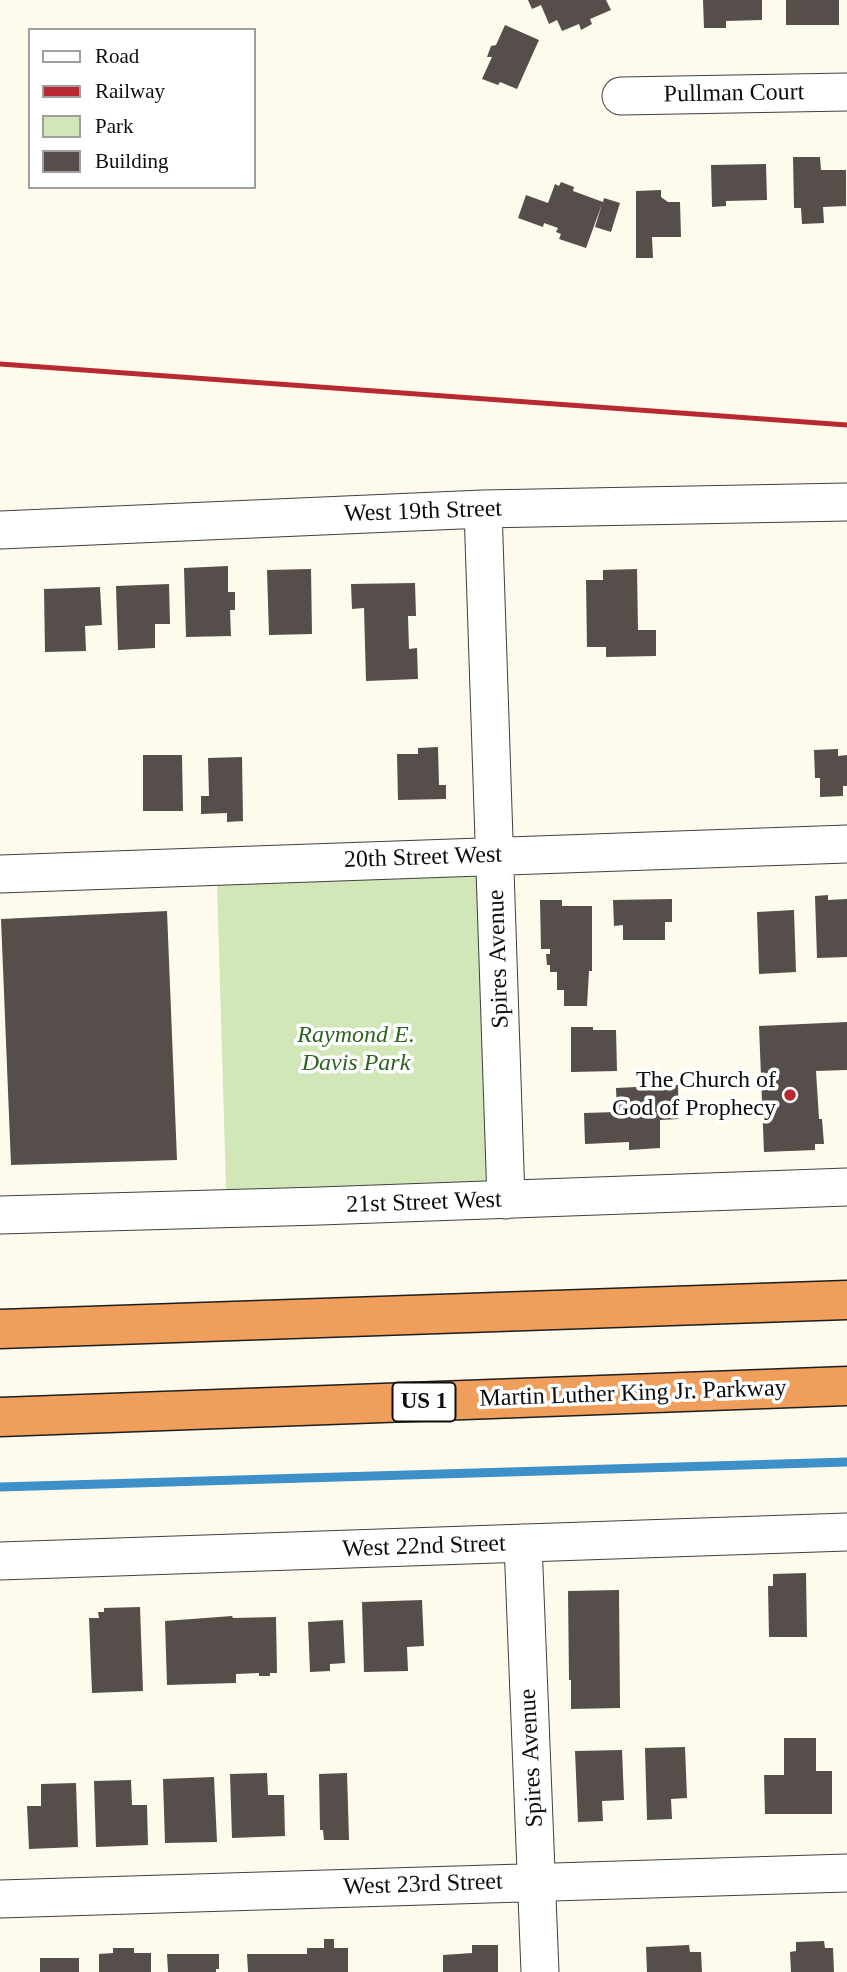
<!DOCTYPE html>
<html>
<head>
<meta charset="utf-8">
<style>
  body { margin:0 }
  #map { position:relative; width:847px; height:1972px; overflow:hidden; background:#fefbed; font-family:Georgia,serif }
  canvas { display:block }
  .legend { position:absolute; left:28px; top:28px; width:228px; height:161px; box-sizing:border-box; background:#fff; border:2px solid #9e9e9e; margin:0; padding:9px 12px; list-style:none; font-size:21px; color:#0d0d0d }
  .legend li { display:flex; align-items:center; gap:14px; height:35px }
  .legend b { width:35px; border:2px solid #9e9e9e }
</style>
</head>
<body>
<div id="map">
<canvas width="847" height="1972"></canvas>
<ul class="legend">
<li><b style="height:9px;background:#fff"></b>Road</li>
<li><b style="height:9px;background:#b82a31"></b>Railway</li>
<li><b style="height:19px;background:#d1e7b8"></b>Park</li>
<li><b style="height:19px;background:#554e4a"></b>Building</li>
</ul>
</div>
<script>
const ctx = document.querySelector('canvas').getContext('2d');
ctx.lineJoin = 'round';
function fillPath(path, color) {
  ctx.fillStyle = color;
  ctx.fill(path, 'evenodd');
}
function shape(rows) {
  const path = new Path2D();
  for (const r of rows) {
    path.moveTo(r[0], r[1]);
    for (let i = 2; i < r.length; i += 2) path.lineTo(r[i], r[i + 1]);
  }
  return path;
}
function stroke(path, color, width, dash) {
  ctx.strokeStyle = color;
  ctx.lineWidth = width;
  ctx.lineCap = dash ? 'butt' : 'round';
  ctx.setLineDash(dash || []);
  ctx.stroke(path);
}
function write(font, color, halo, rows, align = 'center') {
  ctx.font = font + ' Georgia,serif';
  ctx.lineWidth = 7;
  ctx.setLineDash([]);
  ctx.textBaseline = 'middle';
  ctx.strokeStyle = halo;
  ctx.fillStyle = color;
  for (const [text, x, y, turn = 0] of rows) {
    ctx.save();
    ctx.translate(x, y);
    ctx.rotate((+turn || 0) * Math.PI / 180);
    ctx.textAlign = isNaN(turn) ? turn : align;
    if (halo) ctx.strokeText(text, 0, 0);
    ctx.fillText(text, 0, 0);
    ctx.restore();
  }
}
fillPath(shape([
  [485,872,496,1216,227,1221,217,884]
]), '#d1e7b8');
stroke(shape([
  [0,1487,847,1462]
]), '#3d91c8', 9);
fillPath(shape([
  [528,0,606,0,611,10,590,19,592,24,581,30,579,24,562,31,557,20,549,24,541,5,532,9],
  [703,0,762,0,762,20,726,21,726,28,704,28],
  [786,0,839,0,839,25,786,25],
  [505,25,539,40,517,89,500,82,498,85,482,79,492,57,487,57,491,46,496,45],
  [793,157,820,157,821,170,846,170,846,206,823,207,824,223,802,224,801,208,794,208],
  [766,164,767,200,726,201,726,206,712,207,711,165],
  [561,182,574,187,573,191,603,202,604,198,620,203,611,232,595,227,602,204,586,248,559,239,561,234,556,232,558,228,544,223,543,227,518,218,526,195,548,203,555,184,559,186],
  [661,190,661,197,668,202,680,202,681,237,652,237,653,258,636,258,636,191],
  [228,566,228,592,235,592,235,610,230,610,231,636,186,637,184,568],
  [311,569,312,634,269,635,267,570],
  [637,569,638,630,656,630,656,656,606,657,606,647,587,647,586,580,603,580,603,570],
  [415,583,416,616,408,616,409,649,417,648,418,679,366,681,364,608,352,609,351,584],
  [169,584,170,624,155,624,155,648,118,650,116,586],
  [100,587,102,625,85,626,86,651,45,652,44,589],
  [438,747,439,785,446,785,446,799,398,800,397,754,418,754,418,748],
  [838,749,838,756,847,755,847,786,843,786,843,796,820,797,820,778,815,778,814,750],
  [143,755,182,755,183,811,143,811],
  [242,757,243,821,227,822,227,813,201,814,201,796,209,796,208,758],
  [828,895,828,900,847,899,847,957,817,958,815,896],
  [672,899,672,922,665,922,665,940,623,940,623,925,614,926,613,900],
  [540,900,562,900,562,906,592,906,592,971,589,971,587,1006,564,1006,564,990,557,990,557,972,550,972,550,965,547,965,546,954,550,954,550,949,541,949],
  [794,910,796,972,759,974,757,912],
  [167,911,177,1160,11,1165,1,919],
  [847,1022,847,1070,816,1071,819,1119,822,1119,824,1144,815,1144,815,1150,764,1152,759,1026],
  [571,1027,593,1027,593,1030,616,1030,617,1071,571,1072],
  [678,1085,679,1119,660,1120,660,1148,629,1150,629,1142,585,1144,584,1113,617,1112,616,1088],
  [806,1573,807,1637,769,1637,768,1586,773,1586,773,1574],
  [619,1590,620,1708,571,1709,571,1680,569,1680,568,1591],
  [422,1600,424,1646,407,1647,408,1671,364,1672,362,1602],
  [140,1607,143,1691,92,1693,89,1618,99,1618,98,1612,104,1612,104,1608],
  [232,1616,233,1618,276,1617,277,1673,270,1673,270,1676,259,1676,259,1673,236,1674,236,1683,167,1685,165,1621],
  [343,1620,345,1663,330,1664,330,1671,310,1672,308,1622],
  [784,1738,816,1738,816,1771,832,1771,832,1814,765,1814,764,1775,784,1775],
  [685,1747,687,1798,671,1799,672,1819,647,1820,645,1748],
  [622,1750,624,1800,602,1801,603,1821,578,1822,575,1751],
  [267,1773,268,1795,284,1795,285,1836,232,1838,230,1774],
  [347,1773,349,1840,324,1840,323,1830,320,1830,319,1774],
  [214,1777,217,1842,165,1843,163,1779],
  [131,1780,132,1805,147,1805,148,1845,96,1847,94,1781],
  [76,1783,78,1847,29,1849,27,1806,41,1806,41,1784],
  [324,1939,334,1939,334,1948,348,1948,348,1972,248,1972,247,1954,307,1954,307,1948,324,1948],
  [824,1941,825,1948,833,1948,834,1972,791,1972,790,1952,796,1951,796,1942],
  [472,1945,498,1945,498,1972,443,1972,443,1955,472,1953],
  [689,1945,690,1952,701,1952,702,1972,647,1972,646,1947],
  [113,1948,134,1948,134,1953,151,1953,151,1972,99,1972,99,1954,113,1953],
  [167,1954,219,1954,219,1969,216,1969,216,1972,168,1972],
  [40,1958,79,1958,79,1972,40,1972]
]), '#554e4a');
const minor = shape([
  [621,96,847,92],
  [483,509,506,1200],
  [0,530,483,509,847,502],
  [0,874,847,844],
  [0,1215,320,1206,847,1187],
  [523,1543,540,1972],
  [0,1561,847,1532],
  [0,1899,847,1873]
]);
const highway = shape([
  [0,1329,847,1300],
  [0,1417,847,1386]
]);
stroke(minor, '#404040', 39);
stroke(highway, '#1e1e1e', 41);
stroke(minor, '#fff', 37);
stroke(highway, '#ef9e5b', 38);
stroke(shape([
  [0,364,847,425]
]), '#b82a31', 5);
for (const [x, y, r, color] of [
  [790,1095,7,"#b82a31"]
]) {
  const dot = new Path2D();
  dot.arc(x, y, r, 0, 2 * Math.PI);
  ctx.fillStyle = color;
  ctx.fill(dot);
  stroke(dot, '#fff', 2.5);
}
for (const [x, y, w] of [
  [424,1402,63]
]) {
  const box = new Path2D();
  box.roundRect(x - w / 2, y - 19.5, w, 39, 5);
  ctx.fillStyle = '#fff';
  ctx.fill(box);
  stroke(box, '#0d0d0d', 2);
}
write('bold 23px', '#0d0d0d', null, [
  ["US 1",424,1402]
]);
write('24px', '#0d0d0d', '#fff', [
  ["Pullman Court",734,94,-1],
  ["West 19th Street",423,512,-2],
  ["20th Street West",423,858,-2],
  ["Spires Avenue",499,959,-92],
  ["21st Street West",424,1203,-2],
  ["Martin Luther King Jr. Parkway",633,1394,-2],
  ["West 22nd Street",424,1547,-2],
  ["Spires Avenue",532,1758,-93],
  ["West 23rd Street",423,1885,-2]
]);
write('italic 24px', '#2e6220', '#fff', [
  ["Raymond E.",356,1036],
  ["Davis Park",356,1064]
]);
write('24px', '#0d0d0d', '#fff', [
  ["The Church of",776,1081],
  ["God of Prophecy",776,1109]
], 'right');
</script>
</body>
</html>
